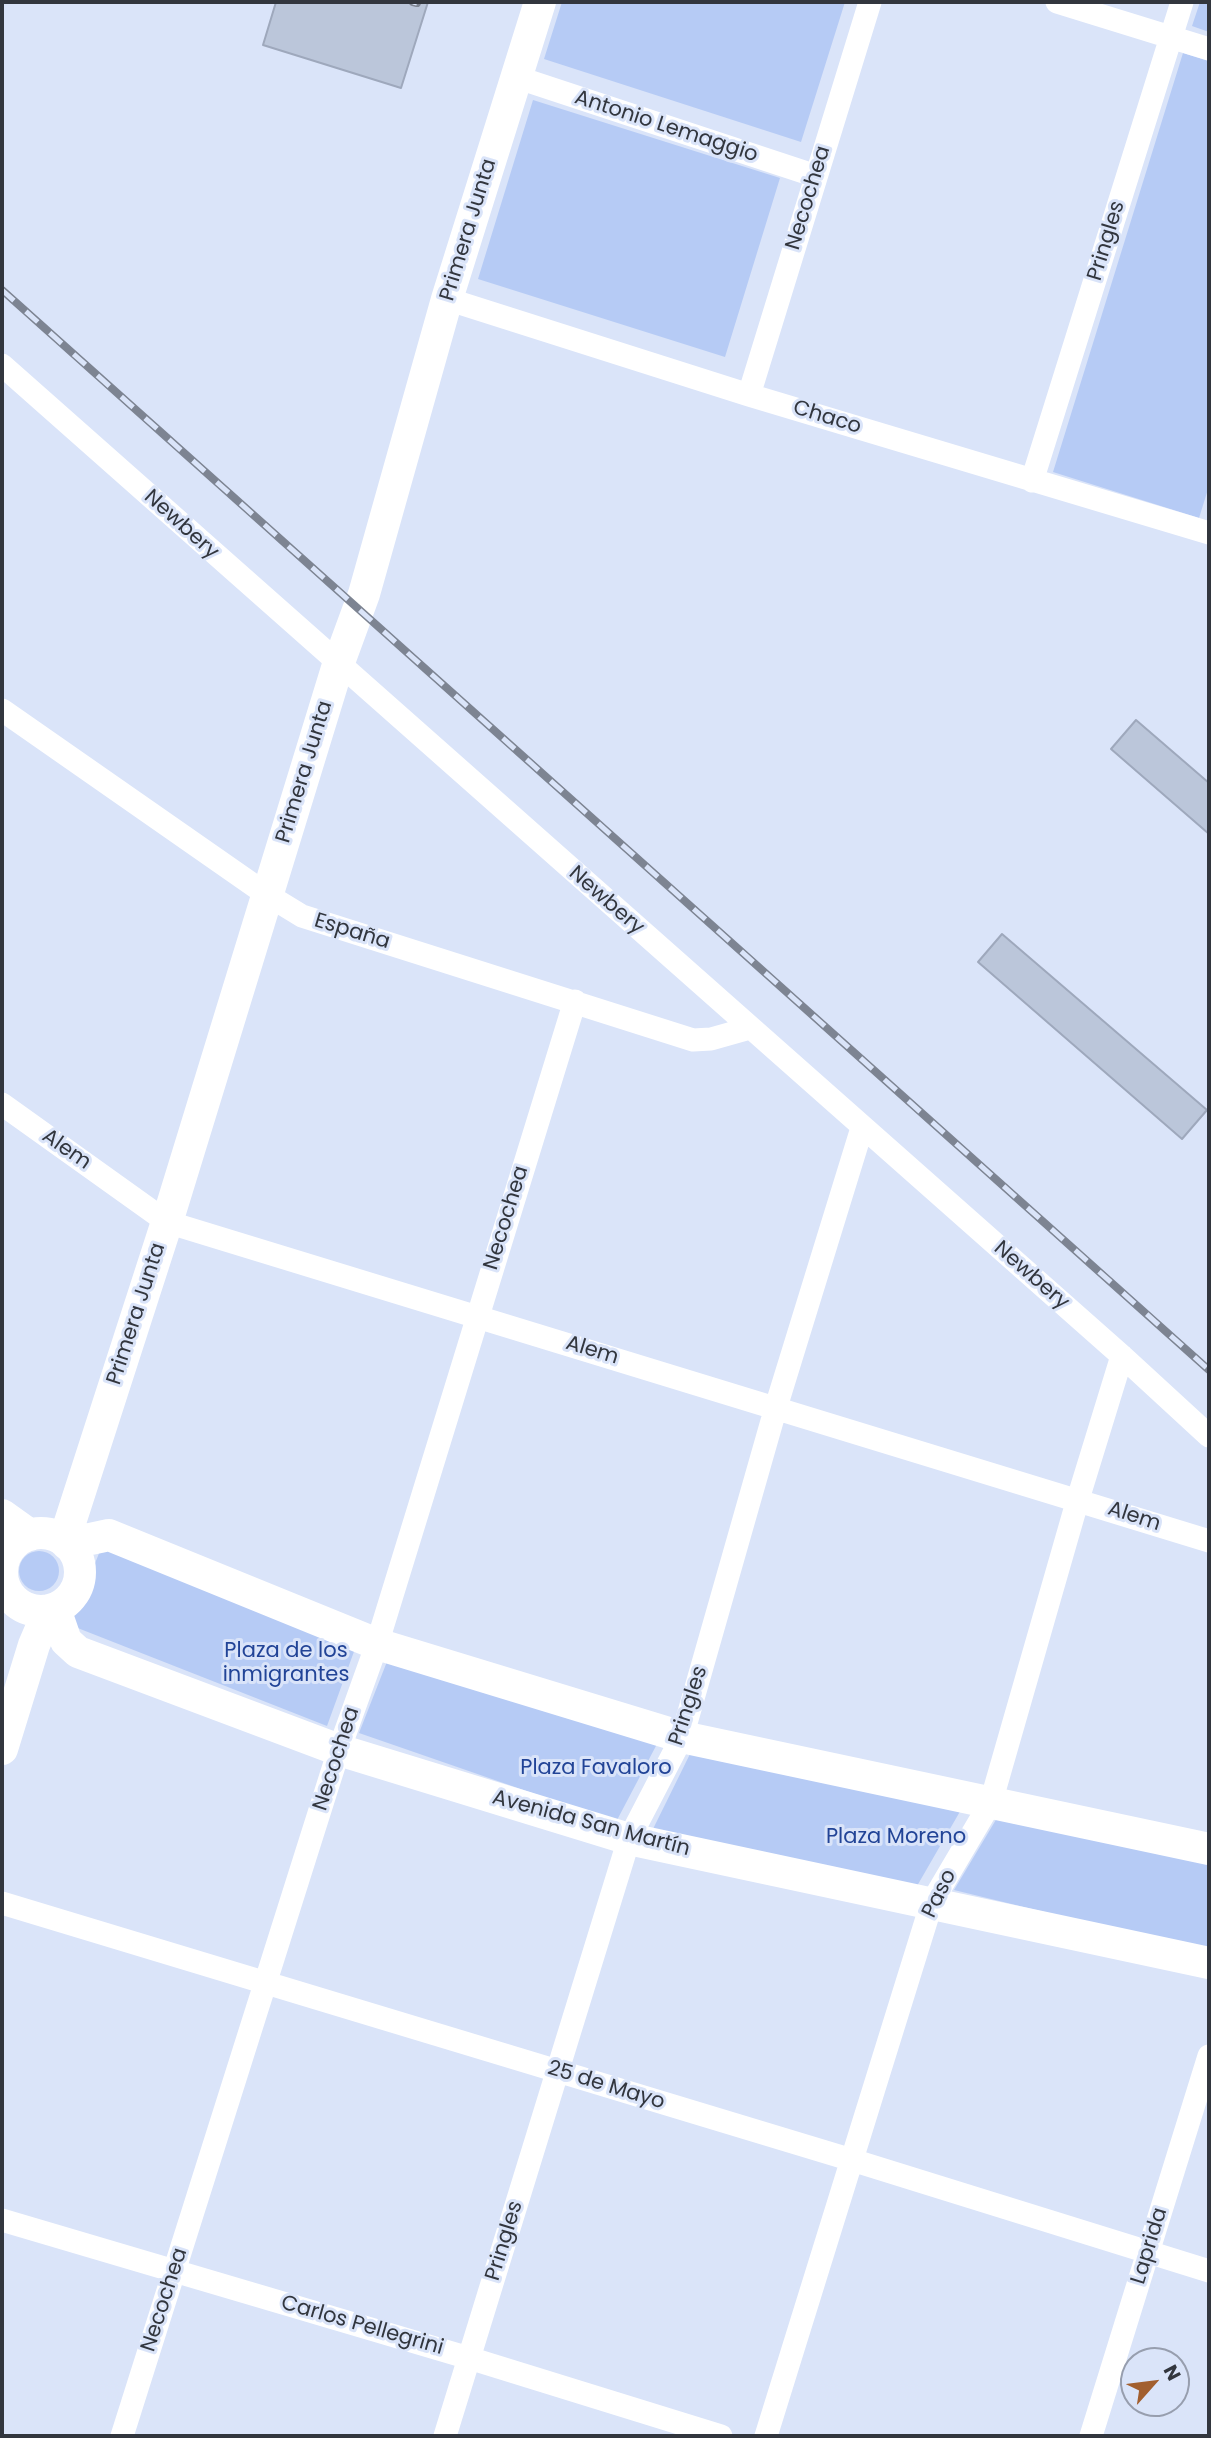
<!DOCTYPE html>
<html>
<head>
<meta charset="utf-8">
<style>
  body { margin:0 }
  #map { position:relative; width:1211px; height:2438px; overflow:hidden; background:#dae4f9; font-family:Poppins,sans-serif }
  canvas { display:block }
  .frame { position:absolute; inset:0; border:4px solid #32363e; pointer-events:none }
  .north { position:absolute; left:1120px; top:2347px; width:70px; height:70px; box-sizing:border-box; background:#dae4f9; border:2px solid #979eae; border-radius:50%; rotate:62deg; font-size:19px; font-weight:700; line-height:28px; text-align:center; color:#32363e }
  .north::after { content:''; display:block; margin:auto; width:24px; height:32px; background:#a25f2f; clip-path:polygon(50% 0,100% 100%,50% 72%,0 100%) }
</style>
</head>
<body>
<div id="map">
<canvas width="1211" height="2438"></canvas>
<div class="frame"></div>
<div class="north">N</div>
</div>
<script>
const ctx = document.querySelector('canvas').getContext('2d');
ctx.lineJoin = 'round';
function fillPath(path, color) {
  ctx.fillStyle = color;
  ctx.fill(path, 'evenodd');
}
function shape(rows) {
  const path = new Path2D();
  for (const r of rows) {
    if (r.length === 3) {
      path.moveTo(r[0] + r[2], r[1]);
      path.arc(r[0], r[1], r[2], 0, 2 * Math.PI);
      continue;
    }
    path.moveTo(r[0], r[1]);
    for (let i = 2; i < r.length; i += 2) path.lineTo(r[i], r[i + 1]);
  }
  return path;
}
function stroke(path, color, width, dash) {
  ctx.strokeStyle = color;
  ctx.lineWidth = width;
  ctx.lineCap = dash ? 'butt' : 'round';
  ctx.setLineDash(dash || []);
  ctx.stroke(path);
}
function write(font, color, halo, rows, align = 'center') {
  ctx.font = font + ' Poppins,sans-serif';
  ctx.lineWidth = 6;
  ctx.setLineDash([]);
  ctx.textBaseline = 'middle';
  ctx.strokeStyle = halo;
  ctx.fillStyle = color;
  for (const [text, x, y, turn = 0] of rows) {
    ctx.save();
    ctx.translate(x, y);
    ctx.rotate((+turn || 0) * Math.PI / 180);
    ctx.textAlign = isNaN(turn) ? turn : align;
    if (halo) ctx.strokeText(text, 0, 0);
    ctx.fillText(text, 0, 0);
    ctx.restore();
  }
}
fillPath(shape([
  [562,2,845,2,801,142,544,59],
  [1200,2,1209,2,1209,32,1192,26],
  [1183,53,1209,61,1209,486,1199,518,1053,472],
  [533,100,780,178,725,357,478,279],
  [102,1546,356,1646,327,1726,70,1625],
  [39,1571,20],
  [388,1659,657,1744,616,1822,359,1733],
  [690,1754,962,1808,917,1886,653,1829],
  [1000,1813,1209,1862,1209,1952,954,1890]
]), '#b6cbf5');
const building = shape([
  [276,2,428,2,401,88,263,45,276,2],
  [1136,720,1209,783,1209,834,1111,749,1136,720],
  [1002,934,1207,1110,1182,1139,978,962,1002,934]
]);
fillPath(building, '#bbc6da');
stroke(building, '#9ea8bc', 2);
stroke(shape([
  [1057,2,1209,49],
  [516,77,816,176],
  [447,299,749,395,1209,533],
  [2,365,1122,1356,1209,1436],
  [749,395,870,2],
  [1032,481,1182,2],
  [2,710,266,894,302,916,693,1040,711,1039,750,1028],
  [2,1104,167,1222,1209,1541],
  [2,1593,9,1595],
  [2,1903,852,2160,1209,2271],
  [2,2220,469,2358,721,2436],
  [122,2436,339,1750,377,1644,575,1001],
  [445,2436,629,1839,682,1737,776,1407,862,1128],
  [766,2436,932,1902,991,1802,1078,1499,1122,1356],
  [1091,2436,1209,2056]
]), '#fff', 23);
stroke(shape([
  [2,1515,30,1535],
  [41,1572,39],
  [64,1541,167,1222,338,665,364,594,447,299,540,2],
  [67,1544,109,1535,377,1644,682,1737,1209,1849],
  [55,1609,66,1641,78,1652,339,1750,629,1839,1209,1963],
  [2,1749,34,1645,49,1610]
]), '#fff', 32);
const rail = shape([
  [413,2,417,3],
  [2,290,1209,1370]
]);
stroke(rail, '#7d8492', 8);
stroke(rail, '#dae4f9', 5, [16]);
write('21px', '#32363e', '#dae4f9', [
  ["Antonio Lemaggio",666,127,18],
  ["Necochea",809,198,-73],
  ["Primera Junta",469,230,-73],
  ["Pringles",1107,241,-73],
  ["Chaco",827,418,17],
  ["Newbery",181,525,42],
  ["Primera Junta",305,772,-73],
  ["Newbery",606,901,41],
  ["España",352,932,17],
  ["Alem",66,1150,35],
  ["Necochea",507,1218,-73],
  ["Newbery",1031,1276,41],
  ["Primera Junta",137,1314,-72],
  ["Alem",592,1351,17],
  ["Alem",1134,1517,18],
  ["Pringles",689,1706,-72],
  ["Necochea",337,1759,-72],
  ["Avenida San Martín",591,1824,15],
  ["Paso",940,1894,-64],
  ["25 de Mayo",606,2086,17],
  ["Pringles",505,2241,-73],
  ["Laprida",1150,2246,-73],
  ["Necochea",165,2300,-72],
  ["Carlos Pellegrini",362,2326,16]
]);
write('21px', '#224497', '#dae4f9', [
  ["Plaza de los",286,1652],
  ["inmigrantes",286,1676],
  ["Plaza Favaloro",596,1769],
  ["Plaza Moreno",896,1838]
]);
</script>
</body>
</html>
